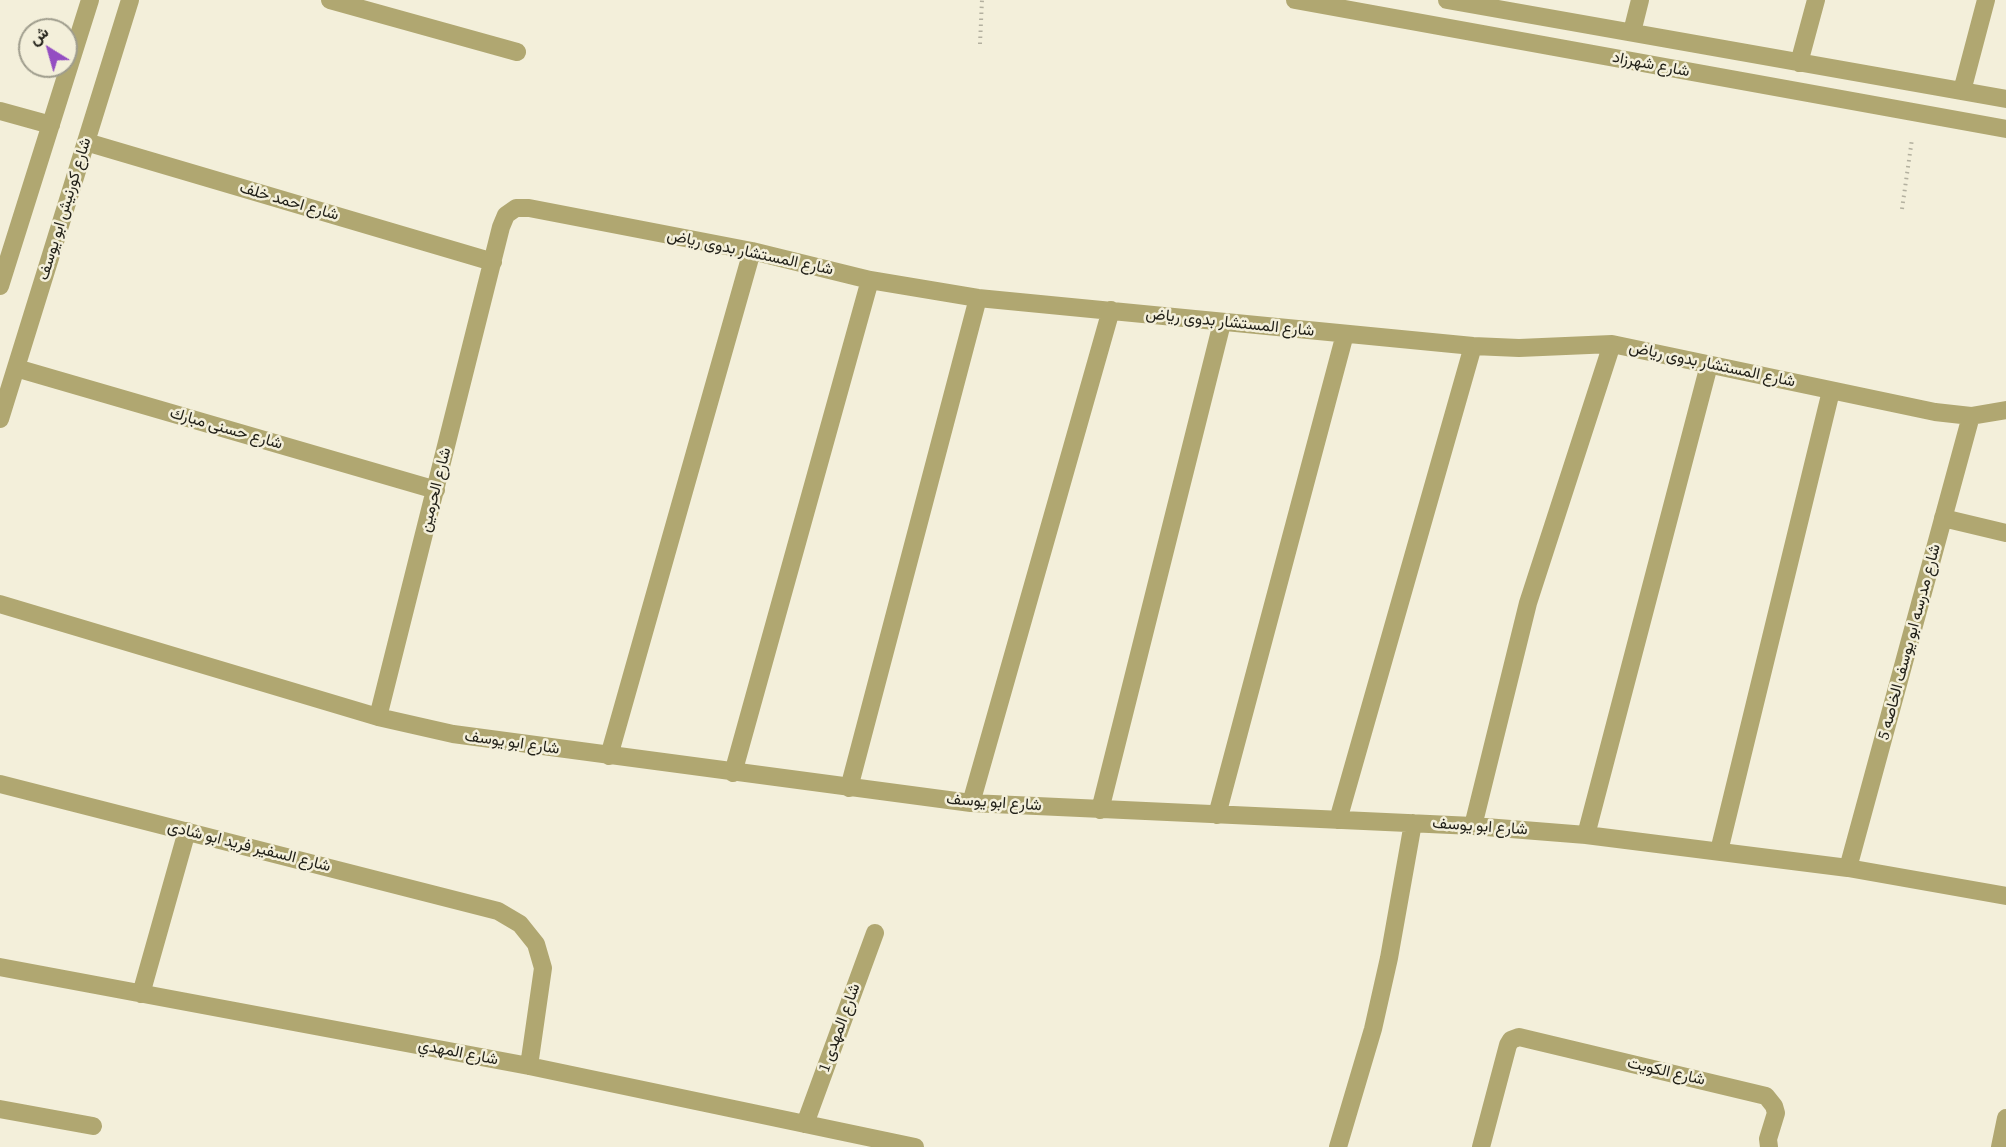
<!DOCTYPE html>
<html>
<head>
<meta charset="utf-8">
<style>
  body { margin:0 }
  #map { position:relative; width:2006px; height:1147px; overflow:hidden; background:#f3efda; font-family:"Source Serif 4",Vazirmatn,serif }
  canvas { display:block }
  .north { position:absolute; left:18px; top:18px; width:60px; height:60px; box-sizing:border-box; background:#f3efda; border:2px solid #9f9d8d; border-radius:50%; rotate:323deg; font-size:16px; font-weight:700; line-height:24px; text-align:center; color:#222119 }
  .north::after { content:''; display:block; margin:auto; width:21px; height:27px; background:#944ec2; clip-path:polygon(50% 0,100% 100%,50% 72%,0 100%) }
</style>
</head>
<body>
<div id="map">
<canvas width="2006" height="1147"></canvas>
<div class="north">ش</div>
</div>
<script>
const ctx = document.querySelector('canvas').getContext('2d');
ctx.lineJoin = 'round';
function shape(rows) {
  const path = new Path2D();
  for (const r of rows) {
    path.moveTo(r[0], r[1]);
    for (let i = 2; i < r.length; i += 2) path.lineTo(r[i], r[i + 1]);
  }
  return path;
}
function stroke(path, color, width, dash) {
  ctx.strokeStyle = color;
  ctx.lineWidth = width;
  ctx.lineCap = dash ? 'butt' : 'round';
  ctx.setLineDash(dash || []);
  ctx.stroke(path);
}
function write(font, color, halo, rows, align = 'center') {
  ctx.font = font + ' "Source Serif 4",Vazirmatn,serif';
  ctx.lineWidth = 5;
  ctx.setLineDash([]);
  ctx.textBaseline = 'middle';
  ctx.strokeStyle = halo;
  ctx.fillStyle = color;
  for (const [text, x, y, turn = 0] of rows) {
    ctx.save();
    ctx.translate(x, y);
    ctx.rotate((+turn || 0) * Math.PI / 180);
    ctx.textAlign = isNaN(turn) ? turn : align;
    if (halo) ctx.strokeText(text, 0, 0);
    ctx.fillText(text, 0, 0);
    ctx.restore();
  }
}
stroke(shape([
  [980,44,982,0],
  [1902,209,1912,139]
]), '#b3b09f', 4, [1.5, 4.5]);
stroke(shape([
  [330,0,517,52],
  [1295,0,2006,129],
  [1447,0,2006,99],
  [1632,32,1640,0],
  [1799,63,1816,0],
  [1962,91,1986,0],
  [0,111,51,125],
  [86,142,493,262],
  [0,286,90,0],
  [16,368,436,490],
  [0,419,130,0],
  [1943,518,2006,533],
  [0,604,378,717,453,734,971,803,1473,826,1586,835,1848,868,2006,896],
  [378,717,501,227,506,215,516,208,529,208,752,251,870,280,978,298,1473,346,1519,348,1612,344,1935,412,1971,416,2006,410],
  [609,756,752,251],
  [733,773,870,280],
  [0,784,498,911,520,924,536,944,543,968,529,1066],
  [849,788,978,298],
  [971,803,1111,310],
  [1100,810,1222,323],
  [1217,815,1345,334],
  [1338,820,1473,346],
  [1473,826,1528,603,1612,344],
  [1586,835,1709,365],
  [1719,851,1831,391],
  [1848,868,1971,416],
  [0,967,529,1066,915,1147],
  [141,994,187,831],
  [0,1109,93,1126],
  [805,1124,875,933],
  [1338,1147,1373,1029,1389,958,1413,823],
  [1481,1147,1508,1045,1511,1040,1519,1037,1766,1096,1774,1106,1776,1113,1768,1139,1769,1147],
  [2000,1147,2006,1118]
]), '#b0a771', 18);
write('16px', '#222119', '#f3efda', [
  ["شارع شهرزاد",1651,65,11],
  ["شارع احمد خلف",289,202,16],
  ["شارع كورنيش ابو يوسف",65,209,-73],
  ["شارع المستشار بدوى رياض",750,253,12],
  ["شارع المستشار بدوى رياض",1230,323,6],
  ["شارع المستشار بدوى رياض",1712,365,12],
  ["شارع حسنى مبارك",226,429,16],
  ["شارع الحرمين",436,490,-76],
  ["شارع مدرسه ابو يوسف الخاصه 5",1910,642,-75],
  ["شارع ابو يوسف",512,743,8],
  ["شارع ابو يوسف",994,803,4],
  ["شارع ابو يوسف",1480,827,4],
  ["شارع السفير فريد ابو شادى",249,847,14],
  ["شارع المهدى 1",840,1028,-70],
  ["شارع المهدي",458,1053,11],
  ["شارع الكويت",1666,1072,13]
]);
</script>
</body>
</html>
